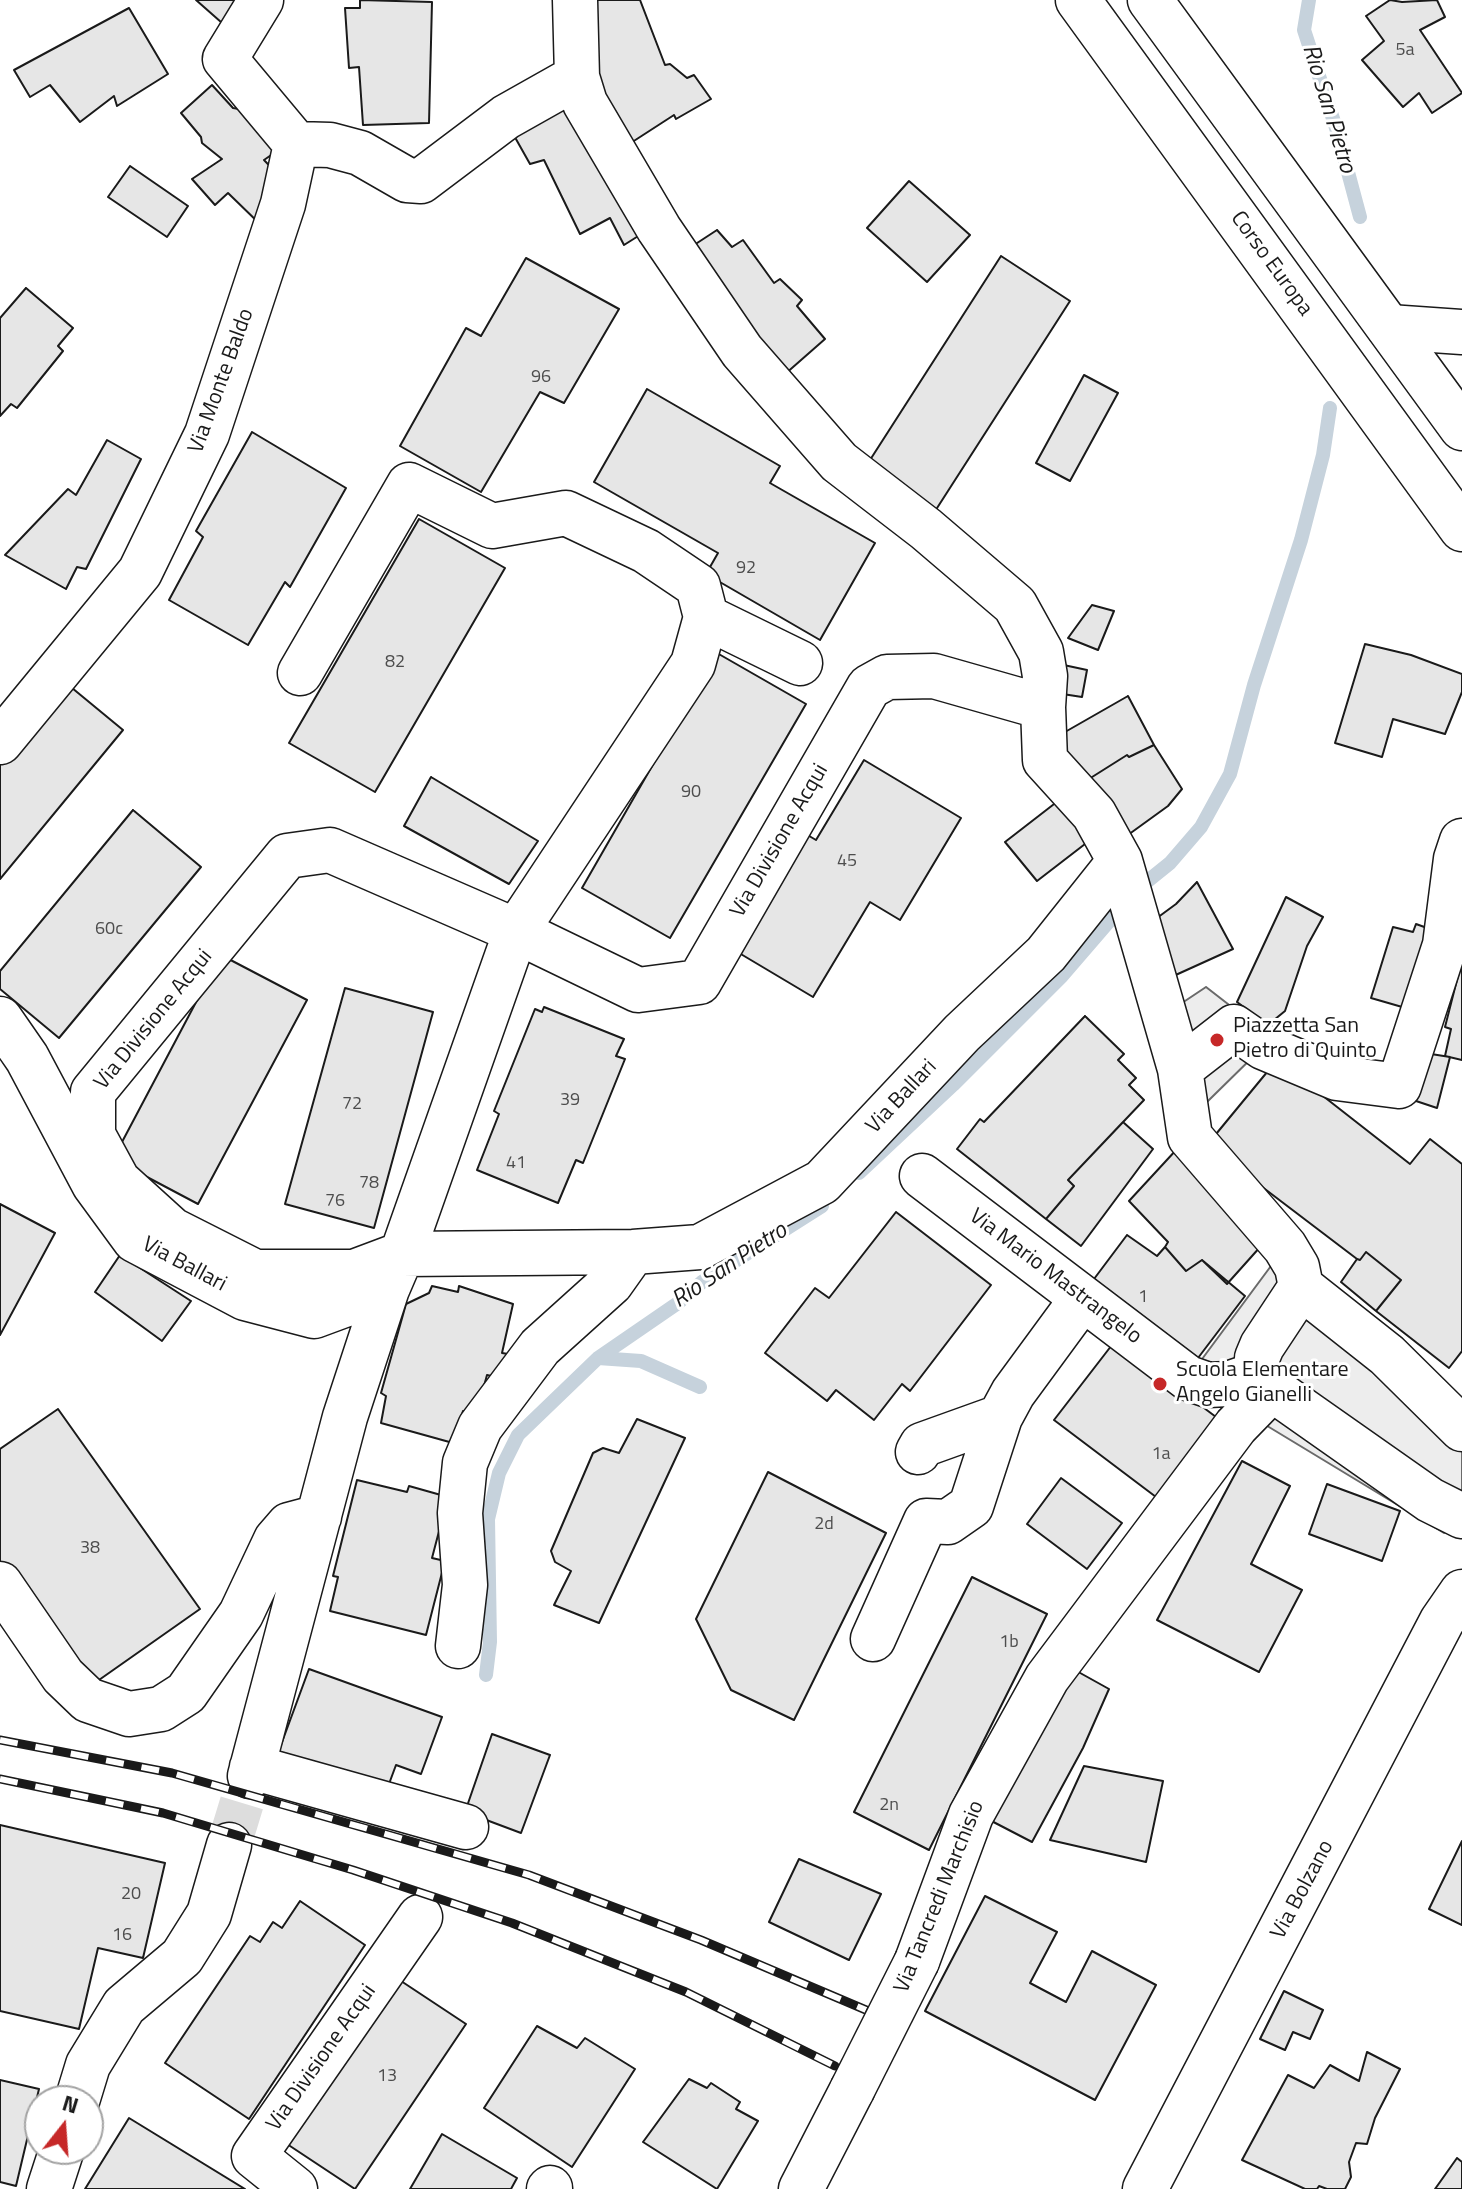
<!DOCTYPE html>
<html>
<head>
<meta charset="utf-8">
<style>
  body { margin:0 }
  #map { position:relative; width:1462px; height:2189px; overflow:hidden; background:#fff; font-family:"Titillium Web",sans-serif }
  canvas { display:block }
  .north { position:absolute; left:24px; top:2085px; width:80px; height:80px; box-sizing:border-box; background:#fff; border:2px solid #a3a3a3; border-radius:50%; rotate:17deg; font-size:22px; font-weight:700; line-height:32px; text-align:center; color:#1a1a1a }
  .north::after { content:''; display:block; margin:auto; width:28px; height:36px; background:#c62828; clip-path:polygon(50% 0,100% 100%,50% 72%,0 100%) }
</style>
</head>
<body>
<div id="map">
<canvas width="1462" height="2189"></canvas>
<div class="north">N</div>
</div>
<script>
const ctx = document.querySelector('canvas').getContext('2d');
ctx.lineJoin = 'round';
function fillPath(path, color) {
  ctx.fillStyle = color;
  ctx.fill(path, 'evenodd');
}
function shape(rows) {
  const path = new Path2D();
  for (const r of rows) {
    path.moveTo(r[0], r[1]);
    for (let i = 2; i < r.length; i += 2) path.lineTo(r[i], r[i + 1]);
  }
  return path;
}
function stroke(path, color, width, dash) {
  ctx.strokeStyle = color;
  ctx.lineWidth = width;
  ctx.lineCap = dash ? 'butt' : 'round';
  ctx.setLineDash(dash || []);
  ctx.stroke(path);
}
function write(font, color, halo, rows, align = 'center') {
  ctx.font = font + ' "Titillium Web",sans-serif';
  ctx.lineWidth = 6;
  ctx.setLineDash([]);
  ctx.textBaseline = 'middle';
  ctx.strokeStyle = halo;
  ctx.fillStyle = color;
  for (const [text, x, y, turn = 0] of rows) {
    ctx.save();
    ctx.translate(x, y);
    ctx.rotate((+turn || 0) * Math.PI / 180);
    ctx.textAlign = isNaN(turn) ? turn : align;
    if (halo) ctx.strokeText(text, 0, 0);
    ctx.fillText(text, 0, 0);
    ctx.restore();
  }
}
const parking = shape([
  [1206,987,1264,1032,1263,1047,1208,1101,1180,1069,1164,1015,1206,987],
  [1285,1247,1462,1406,1462,1521,1444,1533,1188,1378,1285,1247]
]);
fillPath(parking, '#ededed');
stroke(parking, '#6a6a6a', 2);
stroke(shape([
  [1309,0,1304,30,1337,131,1360,217],
  [1134,892,1170,863,1201,827,1230,774,1254,685,1301,540,1323,455,1330,408],
  [859,1173,953,1085,1062,976,1112,918],
  [598,1358,641,1361,700,1387],
  [486,1675,490,1642,488,1519,499,1473,518,1435,598,1358,678,1303,702,1282,822,1206]
]), '#c6d2dc', 14);
const building = shape([
  [196,0,250,0,230,30,196,0],
  [360,0,432,2,429,123,363,125,359,67,349,68,345,8,360,8,360,0],
  [587,0,640,0,665,65,670,64,687,78,694,75,711,99,676,119,674,115,623,148,593,95,587,0],
  [1390,0,1402,2,1437,0,1445,17,1420,30,1462,93,1432,113,1419,93,1403,107,1362,60,1384,41,1366,16,1390,0],
  [129,8,168,74,117,106,114,96,80,122,50,85,30,97,14,70,129,8],
  [212,85,233,108,239,109,277,151,264,160,285,182,264,228,228,193,215,205,192,179,222,159,202,143,201,137,181,113,212,85],
  [570,101,651,228,624,245,610,218,580,234,544,160,530,164,512,132,570,101],
  [130,166,188,206,167,237,108,197,130,166],
  [909,181,970,235,927,282,867,228,909,181],
  [717,230,732,247,743,240,774,283,780,279,802,300,797,306,825,339,784,375,691,247,717,230],
  [1001,256,1070,301,930,519,861,474,1001,256],
  [526,258,619,309,564,403,540,392,481,492,400,446,466,328,481,336,526,258],
  [26,288,73,328,58,346,63,351,17,408,11,404,0,416,0,318,26,288],
  [1084,375,1118,393,1070,481,1036,463,1084,375],
  [647,389,780,466,770,483,875,543,820,640,706,574,718,553,594,482,647,389],
  [252,432,346,488,290,587,285,582,248,645,169,600,203,537,196,531,252,432],
  [107,440,141,459,86,569,77,567,66,589,5,555,68,489,76,495,107,440],
  [419,519,505,568,375,792,289,743,419,519],
  [1092,605,1114,611,1098,650,1068,638,1092,605],
  [1365,644,1411,655,1462,674,1462,692,1445,734,1393,719,1382,757,1335,743,1365,644],
  [717,653,806,704,670,938,582,888,717,653],
  [1059,664,1087,670,1082,697,1056,693,1059,664],
  [66,683,123,730,0,879,0,762,66,683],
  [1128,696,1154,745,1129,757,1127,755,1081,784,1051,740,1128,696],
  [1154,745,1182,789,1168,806,1121,840,1081,784,1127,755,1129,757,1154,745],
  [864,760,961,818,900,920,870,902,813,997,729,947,799,830,816,840,864,760],
  [431,777,538,841,509,884,404,826,431,777],
  [1067,794,1098,834,1037,881,1005,842,1067,794],
  [133,810,201,867,59,1038,0,989,0,971,133,810],
  [1197,882,1233,949,1158,983,1142,929,1176,904,1197,882],
  [1286,897,1323,917,1307,946,1285,1011,1274,1020,1263,1021,1237,1002,1286,897],
  [1416,924,1430,929,1416,1011,1371,998,1393,927,1413,932,1416,924],
  [221,955,307,1000,198,1204,113,1159,221,955],
  [1460,968,1462,969,1462,1060,1445,1056,1451,1029,1445,1027,1460,968],
  [345,988,433,1012,374,1228,285,1204,345,988],
  [544,1007,624,1039,616,1056,625,1059,583,1163,576,1160,558,1203,477,1170,499,1114,494,1111,535,1009,542,1012,544,1007],
  [1085,1016,1124,1054,1118,1060,1136,1078,1129,1085,1144,1100,1068,1180,1074,1186,1046,1219,957,1149,980,1119,984,1122,1085,1016],
  [1431,1054,1450,1057,1437,1108,1410,1099,1431,1054],
  [1277,1060,1410,1164,1430,1139,1462,1164,1462,1351,1449,1368,1376,1311,1401,1280,1366,1252,1360,1260,1357,1259,1207,1145,1277,1060],
  [1123,1122,1153,1149,1081,1246,1046,1219,1074,1186,1068,1180,1123,1122],
  [1177,1149,1261,1246,1227,1284,1202,1260,1186,1271,1165,1247,1168,1242,1129,1201,1177,1149],
  [0,1204,55,1233,0,1335,0,1204],
  [896,1212,991,1285,910,1391,902,1384,874,1420,836,1390,827,1401,765,1353,815,1288,829,1298,896,1212],
  [1127,1235,1157,1256,1165,1247,1186,1271,1202,1260,1245,1296,1198,1358,1094,1279,1127,1235],
  [1366,1252,1401,1280,1376,1311,1341,1282,1357,1259,1360,1260,1366,1252],
  [120,1255,191,1301,162,1341,95,1292,120,1255],
  [432,1286,458,1292,459,1286,513,1304,502,1353,508,1354,500,1378,487,1375,476,1415,463,1411,453,1443,381,1423,386,1396,381,1393,406,1304,429,1293,432,1286],
  [1115,1341,1220,1420,1160,1500,1054,1420,1115,1341],
  [58,1409,200,1609,89,1687,0,1563,0,1449,58,1409],
  [637,1419,685,1438,599,1623,554,1605,571,1571,555,1562,551,1551,593,1453,603,1448,619,1453,637,1419],
  [1242,1461,1290,1486,1251,1564,1302,1590,1259,1672,1157,1620,1242,1461],
  [768,1472,886,1533,794,1720,731,1690,696,1619,768,1472],
  [1061,1478,1122,1523,1087,1569,1027,1524,1061,1478],
  [357,1480,407,1492,409,1486,448,1497,432,1558,445,1561,426,1635,330,1611,338,1577,333,1576,357,1480],
  [1327,1484,1400,1511,1382,1561,1309,1534,1327,1484],
  [972,1577,1047,1614,929,1850,854,1812,972,1577],
  [1064,1664,1109,1689,1083,1748,1032,1842,978,1814,1064,1664],
  [309,1669,442,1717,421,1774,396,1765,386,1792,278,1753,309,1669],
  [492,1734,550,1755,521,1833,465,1812,492,1734],
  [1084,1766,1163,1781,1146,1862,1050,1840,1084,1766],
  [0,1825,165,1863,143,1958,98,1948,79,2029,0,2011,0,1825],
  [1462,1841,1462,1925,1429,1909,1462,1841],
  [799,1859,881,1894,849,1960,769,1922,799,1859],
  [985,1896,1057,1932,1030,1983,1066,2002,1092,1951,1156,1985,1095,2100,925,2011,985,1896],
  [300,1901,365,1945,249,2119,165,2063,250,1936,260,1942,273,1922,282,1928,300,1901],
  [398,1979,466,2024,355,2189,287,2144,398,1979],
  [1284,1991,1323,2010,1310,2039,1293,2032,1285,2050,1260,2039,1284,1991],
  [537,2026,577,2048,585,2038,635,2069,572,2167,484,2108,537,2026],
  [1367,2052,1400,2069,1375,2118,1367,2144,1356,2143,1349,2162,1351,2177,1345,2189,1327,2189,1319,2186,1317,2189,1305,2189,1242,2160,1288,2075,1314,2088,1330,2065,1359,2081,1367,2052],
  [689,2079,707,2088,711,2083,740,2102,736,2109,758,2121,717,2189,643,2142,689,2079],
  [0,2080,39,2089,16,2186,0,2182,0,2080],
  [129,2118,245,2189,85,2189,129,2118],
  [442,2134,517,2178,511,2189,410,2189,442,2134],
  [1457,2158,1462,2162,1462,2189,1435,2189,1457,2158]
]);
fillPath(building, '#e6e6e6');
stroke(building, '#1a1a1a', 2);
stroke(shape([
  [229,1845,250,1776]
]), '#ddd', 44, [44, 22]);
const minor = shape([
  [575,0,577,77,585,103,659,229,742,351,839,462,926,529,1015,605,1041,652,1045,676,1043,707,1045,760,1094,814,1120,861,1180,1069,1190,1137,1285,1247,1297,1267,1301,1287,1387,1355,1462,1429],
  [296,144,330,145,360,153,407,180,421,181,506,117,577,77],
  [1389,327,1462,332],
  [706,617,800,663],
  [1043,707,934,676,887,677,869,687,699,982,638,990,516,931,330,850,287,856,93,1092,93,1135,118,1181,172,1230,255,1272,354,1272,402,1254,633,1252,700,1247,822,1182,962,1033,1046,954,1120,861],
  [0,742,140,572,207,434,283,204,296,144,225,59,261,0],
  [0,1019,27,1058,94,1184,135,1240,245,1298,314,1316,387,1289],
  [1180,1069,1234,1027,1263,1047,1337,1078,1399,1086,1445,945,1456,859,1462,841],
  [922,1176,1188,1378,1208,1385,1228,1384,1257,1374],
  [1301,1287,1262,1346,1257,1358,1257,1374,1272,1389,1430,1500,1462,1516],
  [918,1452,922,1445,1000,1417],
  [0,1584,63,1676,88,1700,129,1714,161,1709,186,1693,241,1614,276,1540,289,1525,319,1517],
  [873,1639,926,1521,948,1522,971,1506,1000,1417,1013,1393,1082,1299],
  [458,1646,465,1585,460,1513,465,1463,480,1427,540,1347,611,1283,633,1252],
  [252,1767,466,1827],
  [250,1776,345,1417,387,1289,402,1254,516,931,693,664,706,617,698,586,646,551,566,513,492,526,409,485,300,673],
  [917,1961,971,1815,1047,1678,1236,1426,1272,1389],
  [77,2101,88,2065,124,2006,182,1957,209,1914,229,1845],
  [49,2189,62,2149],
  [295,2189,254,2156,420,1917],
  [549,2189,550,2188],
  [801,2189,852,2090],
  [1145,2189,1442,1621,1462,1592]
]);
const major = shape([
  [1078,0,1462,529],
  [1150,0,1462,428]
]);
stroke(minor, '#1a1a1a', 47);
stroke(major, '#1a1a1a', 47);
stroke(minor, '#fff', 44);
stroke(major, '#fff', 44);
const rail = shape([
  [0,1740,172,1773,529,1875,701,1940,866,2010],
  [0,1779,163,1813,353,1870,512,1923,686,1992,835,2066]
]);
stroke(rail, '#1a1a1a', 9);
stroke(rail, '#fff', 6, [18]);
const minorBridge = shape([
  [852,2090,917,1961]
]);
stroke(minorBridge, '#1a1a1a', 47, []);
stroke(minorBridge, '#fff', 44);
for (const [x, y, r, color] of [
  [1217,1040,8,"#c62828"],
  [1160,1384,8,"#c62828"]
]) {
  const dot = new Path2D();
  dot.arc(x, y, r, 0, 2 * Math.PI);
  ctx.fillStyle = color;
  ctx.fill(dot);
  stroke(dot, '#fff', 3);
}
write('18px', '#4d4d4d', null, [
  ["5a",1405,51],
  ["96",541,378],
  ["92",746,569],
  ["82",395,663],
  ["90",691,793],
  ["45",847,862],
  ["60c",109,930],
  ["39",570,1101],
  ["72",352,1105],
  ["41",516,1164],
  ["78",369,1184],
  ["76",335,1202],
  ["1",1143,1298],
  ["1a",1161,1455],
  ["2d",824,1525],
  ["38",90,1549],
  ["1b",1009,1643],
  ["2n",889,1806],
  ["20",131,1895],
  ["16",122,1936],
  ["13",387,2077]
]);
write('22px', '#1a1a1a', '#fff', [
  ["Corso Europa",1271,264,54],
  ["Via Monte Baldo",222,381,-70],
  ["Via Divisione Acqui",780,841,-60],
  ["Via Divisione Acqui",154,1020,-51],
  ["Via Ballari",902,1097,-47],
  ["Via Ballari",184,1265,28],
  ["Via Mario Mastrangelo",1055,1277,37],
  ["Via Bolzano",1303,1890,-62],
  ["Via Tancredi Marchisio",940,1897,-68],
  ["Via Divisione Acqui",322,2058,-55]
]);
write('22px', '#1a1a1a', '#fff', [
  ["Piazzetta San",1233,1027],
  ["Pietro di Quinto",1233,1052],
  ["Scuola Elementare",1176,1371],
  ["Angelo Gianelli",1176,1396]
], 'left');
write('italic 24px', '#1a1a1a', '#fff', [
  ["Rio San Pietro",1328,109,73],
  ["Rio San Pietro",730,1266,-34]
]);
</script>
</body>
</html>
